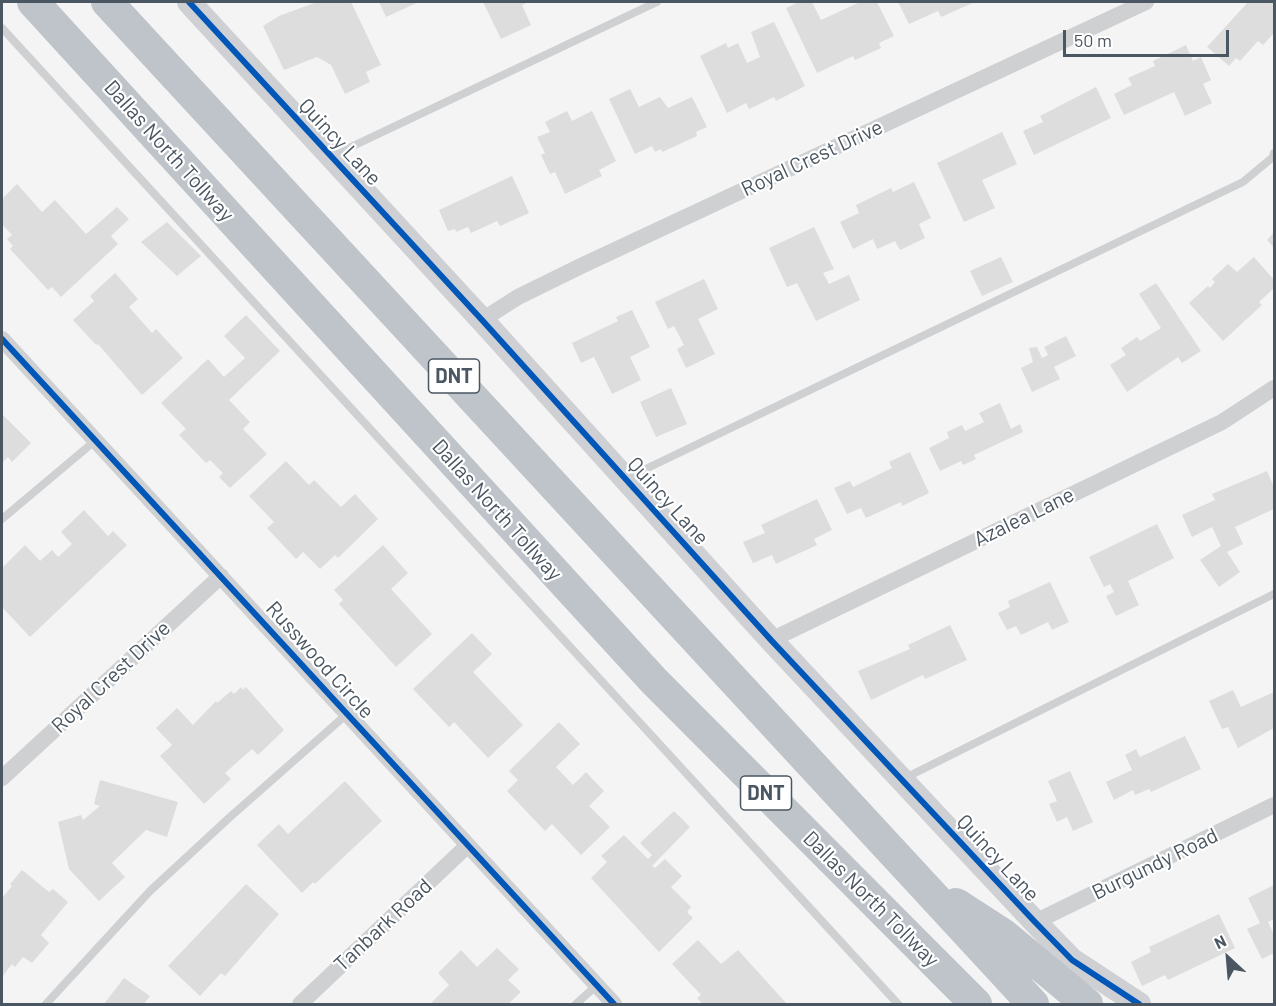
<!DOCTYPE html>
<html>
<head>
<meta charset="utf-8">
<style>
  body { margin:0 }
  #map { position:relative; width:1276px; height:1006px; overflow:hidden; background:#f4f4f4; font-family:Barlow,sans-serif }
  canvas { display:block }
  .frame { position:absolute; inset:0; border:3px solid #4a5661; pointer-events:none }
  .north { position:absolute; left:1198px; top:928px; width:60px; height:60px; -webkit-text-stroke:4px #fff; paint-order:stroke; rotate:334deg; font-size:16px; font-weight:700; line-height:24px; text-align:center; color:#4a5661 }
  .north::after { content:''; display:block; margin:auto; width:21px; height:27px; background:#4a5661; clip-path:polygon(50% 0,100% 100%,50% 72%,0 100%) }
  .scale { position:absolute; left:1063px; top:30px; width:166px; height:27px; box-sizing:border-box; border:3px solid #4a5661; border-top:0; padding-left:8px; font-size:18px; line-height:21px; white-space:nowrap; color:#4a5661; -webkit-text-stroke:4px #fff; paint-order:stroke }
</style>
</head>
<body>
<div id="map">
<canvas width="1276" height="1006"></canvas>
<div class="frame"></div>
<div class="north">N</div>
<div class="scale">50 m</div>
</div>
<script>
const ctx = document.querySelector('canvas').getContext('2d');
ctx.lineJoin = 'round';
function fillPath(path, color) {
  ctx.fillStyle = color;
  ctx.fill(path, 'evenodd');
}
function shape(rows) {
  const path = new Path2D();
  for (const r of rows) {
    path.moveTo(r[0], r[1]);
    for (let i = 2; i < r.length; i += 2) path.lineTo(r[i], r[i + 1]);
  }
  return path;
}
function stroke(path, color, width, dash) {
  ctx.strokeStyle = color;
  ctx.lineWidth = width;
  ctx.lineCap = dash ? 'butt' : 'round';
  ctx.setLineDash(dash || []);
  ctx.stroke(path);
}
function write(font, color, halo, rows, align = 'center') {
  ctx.font = font + ' Barlow,sans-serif';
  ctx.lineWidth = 4.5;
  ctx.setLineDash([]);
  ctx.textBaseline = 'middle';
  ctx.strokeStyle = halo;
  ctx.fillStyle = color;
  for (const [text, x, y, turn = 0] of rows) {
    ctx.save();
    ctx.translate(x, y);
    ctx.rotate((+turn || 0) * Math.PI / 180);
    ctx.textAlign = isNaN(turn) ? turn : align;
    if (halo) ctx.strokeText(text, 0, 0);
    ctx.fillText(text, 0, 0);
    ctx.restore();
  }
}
fillPath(shape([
  [317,2,351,2,381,65,366,72,370,82,345,94,331,65,317,57,284,70,263,26,279,16],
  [379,2,419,2,386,17],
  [483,2,529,2,522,5,531,25,501,39],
  [799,2,812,2,821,20,860,2,877,2,894,36,879,43,881,48,855,60,853,56,817,73,786,8],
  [898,2,975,2,941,17,938,11,909,24],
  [1248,2,1274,2,1274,33,1263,45,1258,41,1240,61,1236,58,1229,66,1207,47],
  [774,22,805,86,776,101,774,97,749,109,746,103,727,113,700,56,726,43,728,48,738,43,747,63,760,57,751,32],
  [1186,45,1193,61,1201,57,1211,80,1203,84,1212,103,1185,116,1174,92,1124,115,1114,94,1132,85,1128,78,1155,66,1153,61],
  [1096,87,1111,118,1034,155,1023,131,1043,122,1040,116],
  [630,89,639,107,660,97,668,108,692,97,707,127,696,132,697,136,662,152,661,149,655,152,652,146,635,154,609,99],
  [567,111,572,121,592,111,616,161,599,170,602,176,565,194,555,172,550,174,541,155,545,153,537,137,550,132,545,122],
  [1002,132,1017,164,982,180,995,208,964,222,937,163],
  [512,176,529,213,500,226,497,221,471,233,468,227,456,232,455,229,448,231,439,210],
  [914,182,931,218,919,224,925,238,900,250,895,241,877,249,873,239,853,249,840,222,859,213,856,205,891,188,893,192],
  [17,184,42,212,55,200,86,234,117,207,129,219,111,236,118,244,61,297,52,287,48,290,10,249,13,246,7,239,12,235,2,224,2,199],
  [167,222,201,256,177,276,141,242],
  [814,227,834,269,823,273,829,284,849,275,860,300,816,321,797,283,787,287,769,248],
  [1274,232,1274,248,1267,240],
  [1001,257,1013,282,982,296,970,271],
  [1254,257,1274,280,1274,288,1259,302,1262,305,1223,341,1189,303,1208,286,1210,288,1215,282,1212,279,1228,264,1237,272],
  [115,273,138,299,129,307,152,333,156,329,183,358,142,395,98,344,96,345,73,320,94,301,90,296],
  [704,279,718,309,698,319,715,354,686,368,677,349,684,345,674,326,668,329,655,302],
  [1156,283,1201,351,1182,363,1178,357,1127,392,1110,365,1126,355,1121,348,1137,337,1140,341,1161,328,1139,294],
  [632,310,650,347,630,357,641,380,612,394,594,357,581,363,572,343,618,321,616,317],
  [246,315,280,351,229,400,250,422,243,429,267,454,230,488,219,477,223,473,210,460,206,463,179,435,186,429,161,403,208,359,224,377,245,358,224,336],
  [1066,336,1076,356,1054,367,1060,379,1032,392,1021,368,1033,362,1029,348,1037,347,1042,358,1048,355,1044,347],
  [671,388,687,424,656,437,640,402],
  [1000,403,1011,429,1020,424,1023,432,974,455,976,459,963,465,961,461,940,471,929,448,949,438,947,432,962,425,965,431,984,422,979,413],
  [2,414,31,443,12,462,8,457,2,463],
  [910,452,929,493,902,506,901,502,866,518,861,508,847,514,834,488,850,481,853,487,892,468,889,462],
  [286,461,309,485,314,480,341,507,355,494,378,519,338,558,335,555,320,569,303,552,296,559,267,528,274,522,249,496],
  [1267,471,1274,487,1274,509,1235,527,1243,544,1227,552,1240,572,1219,587,1200,560,1221,546,1212,527,1192,537,1182,515,1215,500,1212,494],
  [817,499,832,530,814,539,817,545,776,564,772,555,753,563,743,542,765,533,761,525],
  [84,510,108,536,113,531,127,545,30,637,2,607,2,568,25,545,40,561,52,550,58,557,72,544,61,532],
  [1157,524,1174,558,1128,581,1139,605,1116,616,1106,596,1114,592,1110,584,1104,587,1089,557],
  [383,545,408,573,391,589,432,634,396,667,339,604,343,600,334,590],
  [1050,582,1069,622,1052,630,1048,622,1021,635,1016,626,1007,630,998,613,1010,607,1008,601],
  [950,625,967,660,925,679,923,675,871,700,858,671,910,649,908,645],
  [472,633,492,654,473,672,523,725,488,758,454,722,449,727,413,689],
  [241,687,243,690,246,687,284,730,258,755,252,749,225,773,231,779,204,804,160,756,172,745,156,728,177,708,193,725,216,701,217,703,231,691,234,694],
  [1233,690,1241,707,1274,692,1274,728,1238,748,1228,727,1222,729,1209,701],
  [559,722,580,744,556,767,573,785,586,772,604,791,589,806,610,827,581,855,552,824,545,831,507,791,518,780,509,771],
  [1185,736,1201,769,1151,792,1149,789,1135,795,1133,790,1114,800,1106,782,1132,770,1125,755,1136,749,1140,757],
  [1070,771,1093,822,1073,831,1067,817,1057,822,1049,804,1057,801,1048,781],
  [100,780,178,802,167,837,146,830,112,863,125,877,99,901,69,869,58,822,81,815,83,820,100,806,94,804],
  [345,781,382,821,315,884,313,882,302,893,257,845,279,824,288,834],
  [674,811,690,827,652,866,655,868,665,859,682,876,671,887,691,907,687,912,693,918,659,952,591,878,607,862,601,856,624,835,648,859,652,855,640,843],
  [22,870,49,892,53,889,68,902,41,935,49,943,32,963,23,957,15,967,12,964,2,977,2,898,12,886,10,884],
  [246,884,279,914,225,976,221,973,200,996,168,966],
  [1274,885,1274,919,1268,922,1274,935,1274,953,1262,959,1247,929,1260,923,1248,898],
  [1219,914,1235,948,1168,980,1165,975,1142,986,1131,962,1151,952,1149,947],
  [698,940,721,964,738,950,787,1004,703,1004,697,998,701,995,672,964],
  [497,948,519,969,508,980,521,992,508,1004,504,1003,502,1004,430,1004,449,985,438,973,461,950,477,967],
  [124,978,150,996,144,1004,104,1004]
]), '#ddddde');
stroke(shape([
  [2,28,898,1004],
  [334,155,657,2],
  [629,477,1243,182,1273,157,1274,153],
  [2,519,96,440],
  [905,778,1274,594],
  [46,1004,150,891,230,817,347,714],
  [576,1004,597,985]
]), '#ced0d2', 8);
stroke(shape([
  [482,320,518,297,581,266,1146,2],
  [2,339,614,1004],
  [771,640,1222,422,1274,388],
  [2,778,221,576],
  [1035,922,1274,805],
  [300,1004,467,846]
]), '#ced0d2', 16);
stroke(shape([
  [189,2,482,320,771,640,1035,922,1072,960,1139,1004]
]), '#ced0d4', 24);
stroke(shape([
  [33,2,654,681,976,1004],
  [107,2,1033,1004],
  [956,904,1004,935,1087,1004]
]), '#bec4c9', 32);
stroke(shape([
  [189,2,482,320,771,640,1035,922,1072,960,1139,1004],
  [2,339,614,1004]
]), '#0057b8', 6);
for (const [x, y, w] of [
  [454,376,51],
  [766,793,51]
]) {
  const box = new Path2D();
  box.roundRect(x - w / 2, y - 17, w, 34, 4.5);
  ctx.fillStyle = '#fff';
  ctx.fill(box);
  stroke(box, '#4a5661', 1.5);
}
write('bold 20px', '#4a5661', null, [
  ["DNT",454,376],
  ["DNT",766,793]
]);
write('21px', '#4a5661', '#fff', [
  ["Quincy Lane",340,142,47],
  ["Dallas North Tollway",169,151,48],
  ["Royal Crest Drive",812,158,-25],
  ["Quincy Lane",668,501,48],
  ["Dallas North Tollway",497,510,48],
  ["Azalea Lane",1024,517,-26],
  ["Russwood Circle",320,660,48],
  ["Royal Crest Drive",111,677,-43],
  ["Quincy Lane",998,858,47],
  ["Burgundy Road",1155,864,-26],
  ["Dallas North Tollway",871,899,45],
  ["Tanbark Road",383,925,-43]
]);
</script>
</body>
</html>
